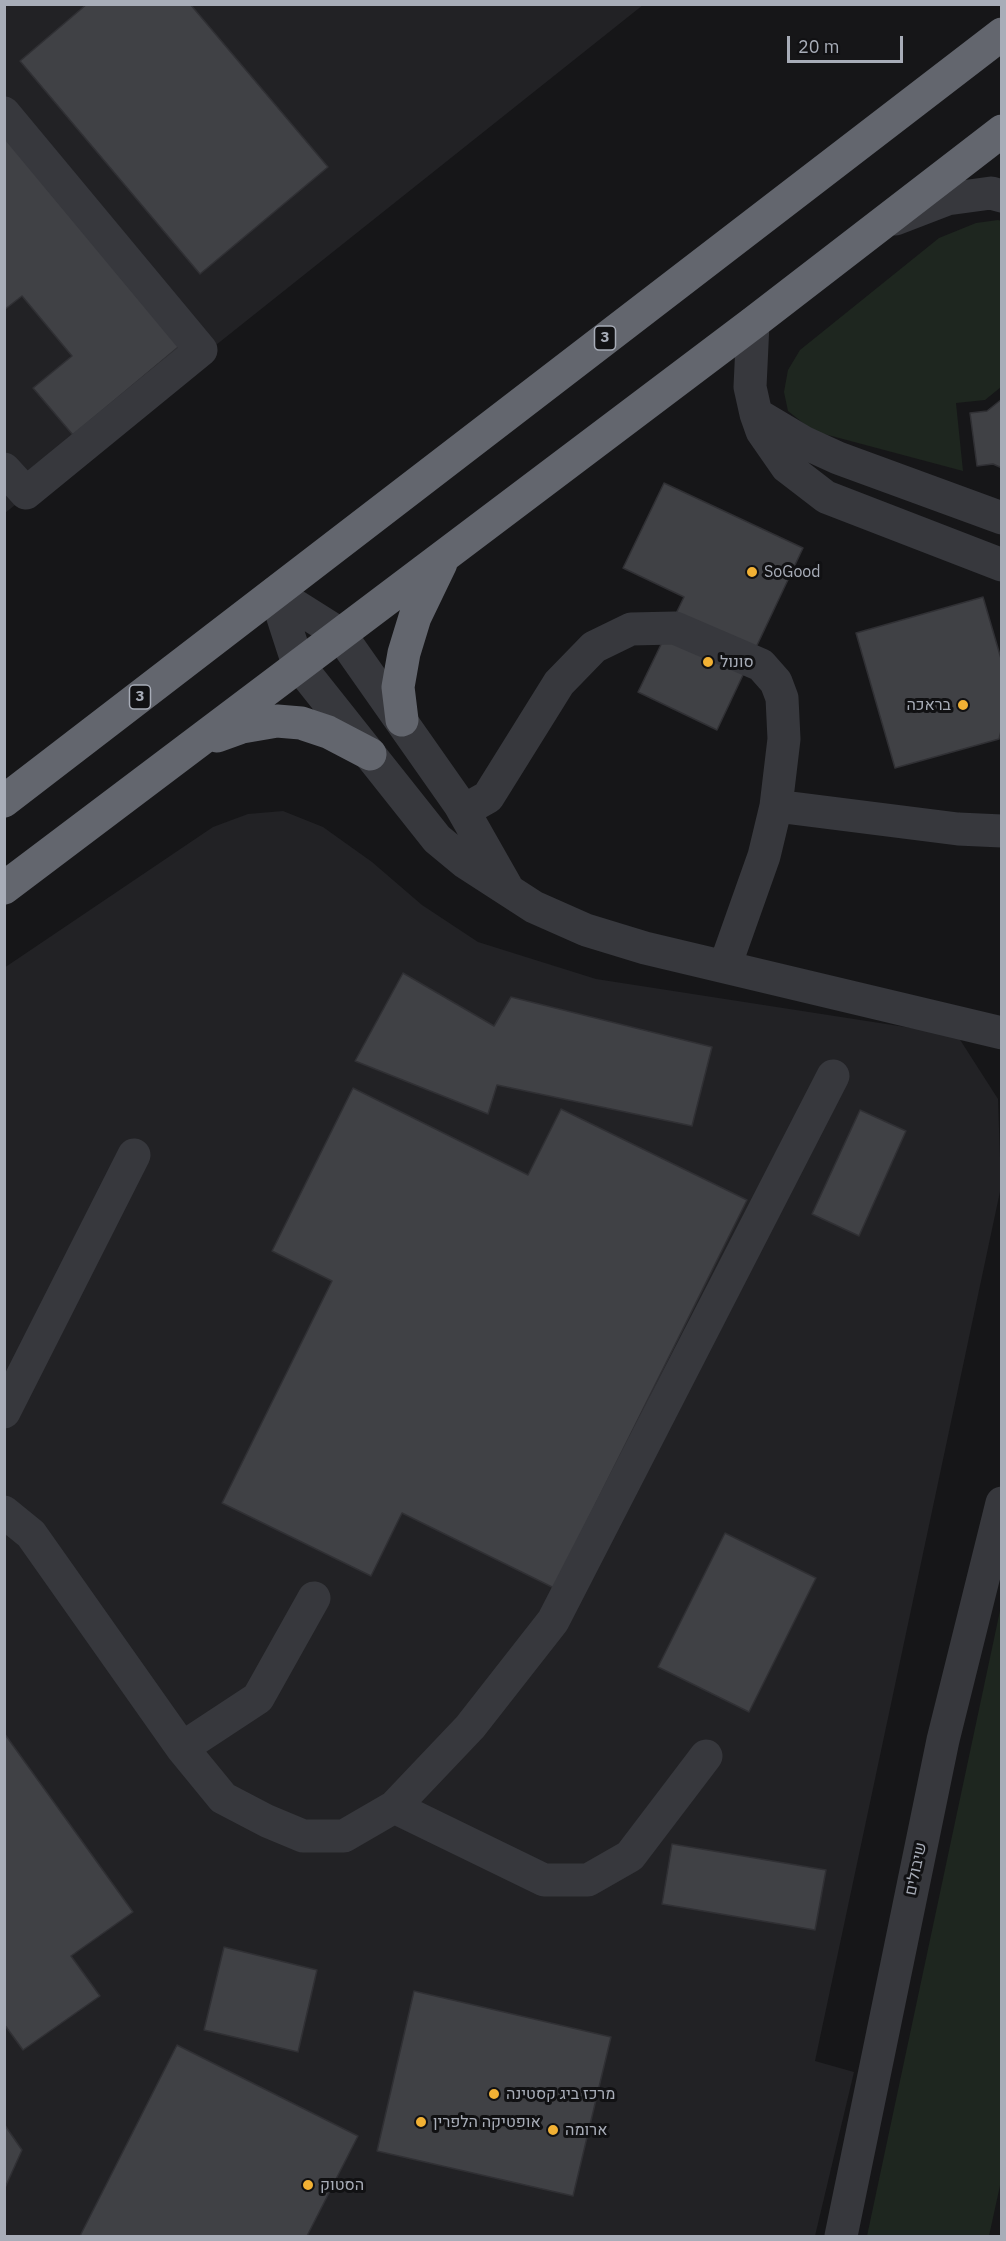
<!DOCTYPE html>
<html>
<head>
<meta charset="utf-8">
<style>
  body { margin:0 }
  #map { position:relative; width:1006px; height:2241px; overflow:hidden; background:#161618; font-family:"IBM Plex Sans",sans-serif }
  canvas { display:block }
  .frame { position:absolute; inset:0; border:6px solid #a8adb8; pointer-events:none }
  .scale { position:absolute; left:787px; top:36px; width:116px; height:27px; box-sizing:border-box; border:3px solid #a8adb8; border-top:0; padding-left:8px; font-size:18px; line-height:21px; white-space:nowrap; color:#a8adb8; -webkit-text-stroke:4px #111113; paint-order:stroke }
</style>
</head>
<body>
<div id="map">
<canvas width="1006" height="2241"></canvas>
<div class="frame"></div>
<div class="scale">20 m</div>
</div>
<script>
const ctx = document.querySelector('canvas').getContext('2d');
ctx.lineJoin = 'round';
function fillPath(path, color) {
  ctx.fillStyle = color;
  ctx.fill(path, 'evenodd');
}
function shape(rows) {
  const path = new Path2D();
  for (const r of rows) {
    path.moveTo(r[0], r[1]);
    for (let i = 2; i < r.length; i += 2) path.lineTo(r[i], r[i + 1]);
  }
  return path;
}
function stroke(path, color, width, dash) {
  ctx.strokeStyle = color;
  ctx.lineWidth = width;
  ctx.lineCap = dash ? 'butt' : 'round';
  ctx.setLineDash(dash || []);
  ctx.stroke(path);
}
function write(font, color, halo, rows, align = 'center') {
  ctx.font = font + ' "IBM Plex Sans",Heebo,sans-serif';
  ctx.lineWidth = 6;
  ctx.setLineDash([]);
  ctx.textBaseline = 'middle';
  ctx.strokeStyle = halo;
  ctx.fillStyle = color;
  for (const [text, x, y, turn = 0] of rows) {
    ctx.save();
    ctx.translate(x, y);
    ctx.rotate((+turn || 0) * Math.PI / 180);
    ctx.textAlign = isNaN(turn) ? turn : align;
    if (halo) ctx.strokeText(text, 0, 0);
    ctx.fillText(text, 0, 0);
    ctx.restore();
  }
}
fillPath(shape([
  [5,5,643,5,5,513],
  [283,811,323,827,372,862,422,905,478,942,596,979,957,1035,998,1099,1001,1187,815,2061,854,2072,815,2236,5,2236,4,968,213,827,248,814]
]), '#222225');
fillPath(shape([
  [998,220,1001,221,1001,387,985,400,956,403,963,471,813,431,788,411,784,392,788,370,800,350,939,238,976,223],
  [1001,1606,1001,2181,989,2236,867,2236]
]), '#1e261f');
const building = shape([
  [87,4,190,4,328,167,200,274,20,61,87,4],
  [4,132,183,343,73,435,33,388,72,356,22,296,4,310,4,132],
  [1002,399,1002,468,993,464,977,466,970,413,987,411,1002,399],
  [664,483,803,548,717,730,638,692,684,597,623,568,664,483],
  [983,597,1002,662,1002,727,999,739,895,768,856,633,983,597],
  [403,973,494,1026,511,997,712,1047,692,1126,497,1085,488,1114,355,1061,403,973],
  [353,1088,528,1175,561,1109,747,1200,554,1588,402,1513,371,1576,222,1503,332,1281,272,1251,353,1088],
  [860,1110,906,1131,859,1236,812,1214,860,1110],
  [725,1533,816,1578,749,1712,658,1667,725,1533],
  [4,1733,133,1912,71,1956,100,1996,23,2050,4,2024,4,1733],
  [672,1844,826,1870,815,1930,662,1904,672,1844],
  [224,1947,317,1970,298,2052,204,2030,224,1947],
  [414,1991,611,2037,573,2196,377,2151,414,1991],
  [177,2045,358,2136,307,2236,80,2236,177,2045],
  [4,2124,22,2150,4,2190,4,2124]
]);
fillPath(building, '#404145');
stroke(building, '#303034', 1.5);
stroke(shape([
  [4,113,201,350,26,493,4,469],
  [895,219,947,199,991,193,1002,196],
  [753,323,750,387,756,414,762,431,787,467,826,497,1002,565],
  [756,414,803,442,838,458,1002,518],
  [275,593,298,664,437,839,466,863,534,907,586,930,645,948,1002,1033],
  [275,593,340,634,460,805,506,886],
  [460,805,472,806,488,797,559,683,594,647,631,629,675,628,761,665,776,682,782,698,784,739,776,806,764,856,725,966],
  [776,806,958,829,1002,831],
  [4,1412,134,1155],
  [4,1512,31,1534,182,1748,223,1798,267,1821,303,1836,344,1836,394,1807,470,1727,553,1621,833,1076],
  [182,1748,258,1698,314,1598],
  [394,1807,544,1880,588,1880,630,1856,706,1756],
  [841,2236,943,1740,1002,1503]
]), '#37383d', 33);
stroke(shape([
  [402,720,398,687,404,653,415,617,441,563],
  [217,736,242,727,277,721,301,723,328,732,370,754],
  [4,801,1002,34],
  [4,888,753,323,1002,131]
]), '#63666e', 33);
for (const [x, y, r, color] of [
  [752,572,6,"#f2b134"],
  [708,662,6,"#f2b134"],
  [963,705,6,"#f2b134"],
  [494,2094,6,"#f2b134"],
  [421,2122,6,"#f2b134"],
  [553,2130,6,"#f2b134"],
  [308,2185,6,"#f2b134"]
]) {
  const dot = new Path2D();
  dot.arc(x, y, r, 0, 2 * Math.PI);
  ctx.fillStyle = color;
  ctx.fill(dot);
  stroke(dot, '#111113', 2);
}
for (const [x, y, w] of [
  [605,338,21],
  [140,697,21]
]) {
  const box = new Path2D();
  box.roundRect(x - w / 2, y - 12, w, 24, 4.5);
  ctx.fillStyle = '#111113';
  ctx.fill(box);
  stroke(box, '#a8adb8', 1.5);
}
write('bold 15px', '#a8adb8', null, [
  ["3",605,338],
  ["3",140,697]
]);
write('16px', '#a8adb8', '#111113', [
  ["SoGood",764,572],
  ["סונול",720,662],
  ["בראכה",951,705,"right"],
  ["מרכז ביג קסטינה",506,2094],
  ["אופטיקה הלפרין",433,2122],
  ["ארומה",565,2130],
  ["הסטוק",320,2185]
], 'left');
write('16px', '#a8adb8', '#111113', [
  ["שיבולים",916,1869,-78]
]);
</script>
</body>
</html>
